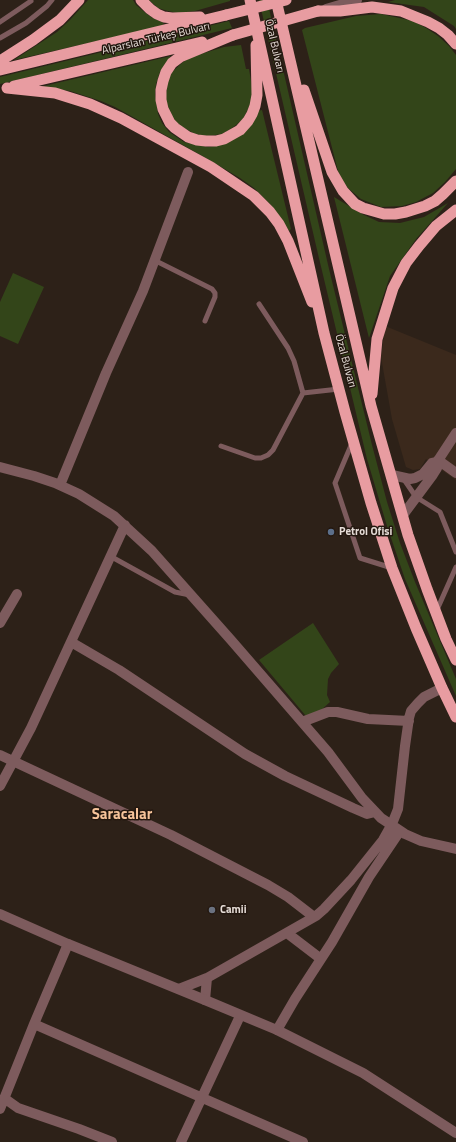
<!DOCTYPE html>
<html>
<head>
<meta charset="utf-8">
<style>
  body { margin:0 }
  canvas { display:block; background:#2d2118 }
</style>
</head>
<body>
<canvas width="456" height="1142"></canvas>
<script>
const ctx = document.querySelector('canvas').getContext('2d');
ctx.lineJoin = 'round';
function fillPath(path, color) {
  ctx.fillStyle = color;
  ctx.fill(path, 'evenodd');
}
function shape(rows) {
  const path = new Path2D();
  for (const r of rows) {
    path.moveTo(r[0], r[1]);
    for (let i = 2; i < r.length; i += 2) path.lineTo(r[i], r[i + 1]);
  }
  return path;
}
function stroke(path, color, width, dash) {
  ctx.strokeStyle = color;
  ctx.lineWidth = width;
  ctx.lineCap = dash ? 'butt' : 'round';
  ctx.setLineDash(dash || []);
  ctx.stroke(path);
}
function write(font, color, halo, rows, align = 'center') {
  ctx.font = font + ' "Titillium Web",sans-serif';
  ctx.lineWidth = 3;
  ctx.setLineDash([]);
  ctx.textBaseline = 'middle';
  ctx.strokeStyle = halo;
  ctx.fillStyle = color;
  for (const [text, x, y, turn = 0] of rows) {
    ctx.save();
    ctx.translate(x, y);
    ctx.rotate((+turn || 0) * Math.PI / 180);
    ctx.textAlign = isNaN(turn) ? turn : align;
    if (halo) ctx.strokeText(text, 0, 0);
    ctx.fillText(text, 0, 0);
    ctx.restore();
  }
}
fillPath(shape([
  [385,326,456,355,456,480,426,459,420,469,413,470,406,467,392,419,381,357]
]), '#3b291c');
fillPath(shape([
  [88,0,133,0,136,5,147,14,153,18,162,22,164,24,158,27,14,60,57,32,70,20],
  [149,0,230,0,230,1,195,11,178,13,168,11,158,8],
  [259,0,267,0,329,269,372,445,387,502,400,543,415,582,456,679,456,696,405,579,387,526,367,459,318,254],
  [395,0,456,0,456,29,454,26,424,7,388,2],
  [381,14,413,21,426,28,438,36,449,46,456,55,456,169,445,182,433,193,416,202,402,206,381,207,361,199,348,188,339,175,302,30,305,28,356,16],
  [229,21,232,28,0,84,0,77],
  [241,45,246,69,249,69,252,87,252,96,250,105,243,119,236,125,229,130,222,134,215,135,206,136,195,134,179,125,173,118,166,102,166,94,168,79,172,72,183,62,191,57,224,47],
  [171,56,160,72,156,84,155,94,158,114,162,123,169,132,184,142,208,147,216,146,258,111,262,110,291,229,289,231,270,204,254,188,240,178,206,158,115,107,101,101,70,91,40,87],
  [334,197,362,214,379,222,400,223,424,217,448,203,416,239,390,276,369,338],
  [13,273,44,287,18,344,0,336,0,302],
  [313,623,339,664,331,673,328,679,327,695,330,702,320,711,306,716,259,660]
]), '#334519');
stroke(shape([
  [0,22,31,1],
  [0,38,26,23,47,6,52,0],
  [154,260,212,289,215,293,215,297,205,321],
  [259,304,288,348,294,361,303,393,339,389],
  [352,443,335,483,360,558,392,568],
  [221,446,255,458,261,458,268,455,273,450,303,393],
  [403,478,416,497,440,512,456,552],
  [110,556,175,592,190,595],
  [436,612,456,567]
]), '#7d5b5d', 5);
stroke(shape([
  [326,9,357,0],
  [438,460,456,473],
  [0,467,34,476,55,483,79,494,114,516,152,551,231,640,328,752,362,798,381,818,405,834,421,841,456,849],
  [392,475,410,479,415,478,423,474,432,463,437,462],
  [60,485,106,373,143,291,188,172],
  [403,515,432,476,437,468,437,462,456,433],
  [0,623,17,594],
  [71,642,119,670,245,754,285,776,353,808,367,814,375,812],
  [302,722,328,712,337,712,368,719,409,721],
  [0,755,171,835,268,885,288,897,314,917],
  [0,786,31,728,125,525],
  [287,933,321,959],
  [207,978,316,916,324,909,351,880,383,840,392,824,398,809,405,746,409,718,411,711,418,703,424,697,442,688],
  [179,989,207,978,205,1000],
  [34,1024,303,1142],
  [277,1030,295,999,332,942,369,877,400,831],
  [4,1098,18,1108,79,1129,112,1142],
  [0,1109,34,1024,68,944],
  [181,1142,240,1016]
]), '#7d5b5d', 10);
stroke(shape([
  [0,914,68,944,205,1000,277,1030,363,1073,456,1133]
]), '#7d5b5d', 10);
stroke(shape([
  [141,0,150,9,157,14,164,17,172,18,200,17],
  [250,0,324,333,345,412,371,503,392,568,416,628,442,688,456,717],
  [276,0,371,406,408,535,427,589,446,639,456,660],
  [318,11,340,11,372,7,401,11,428,22,439,28,448,35,456,44],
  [233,35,180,57,172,63,166,72,163,81,161,90,161,100,163,109,170,123,175,128,188,137,197,140,206,141,216,141,224,139,240,130,248,121,252,114,255,106,257,95,256,45],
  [0,61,33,40,60,20,79,0],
  [0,70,226,15],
  [14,86,202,42],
  [7,88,55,93,90,104,121,118,211,167,254,196,270,212,279,224,288,241,312,302],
  [304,90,332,172,343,191,355,204,363,208,384,214,395,214,406,212,425,206,435,201,443,194,456,181],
  [372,394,377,339,393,288,406,263,419,246,436,226,456,210]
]), '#e89ca1', 11);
stroke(shape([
  [226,15,286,0],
  [233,35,318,11]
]), '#e89ca1', 11);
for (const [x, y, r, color] of [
  [331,532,4,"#5c6f8a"],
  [212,910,4,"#6b7280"]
]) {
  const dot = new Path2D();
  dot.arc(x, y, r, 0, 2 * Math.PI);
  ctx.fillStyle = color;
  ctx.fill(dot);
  stroke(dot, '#23170f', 1.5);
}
write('11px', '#e6ddd7', '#23170f', [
  ["Alparslan Türkeş Bulvarı",156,39,-13],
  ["Özal Bulvarı",274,46,77],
  ["Özal Bulvarı",345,361,75]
]);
write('bold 11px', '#e6ddd7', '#23170f', [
  ["Petrol Ofisi",339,532],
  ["Camii",220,910]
], 'left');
write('bold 15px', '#f6c39a', '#23170f', [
  ["Saracalar",122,815]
]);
</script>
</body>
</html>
